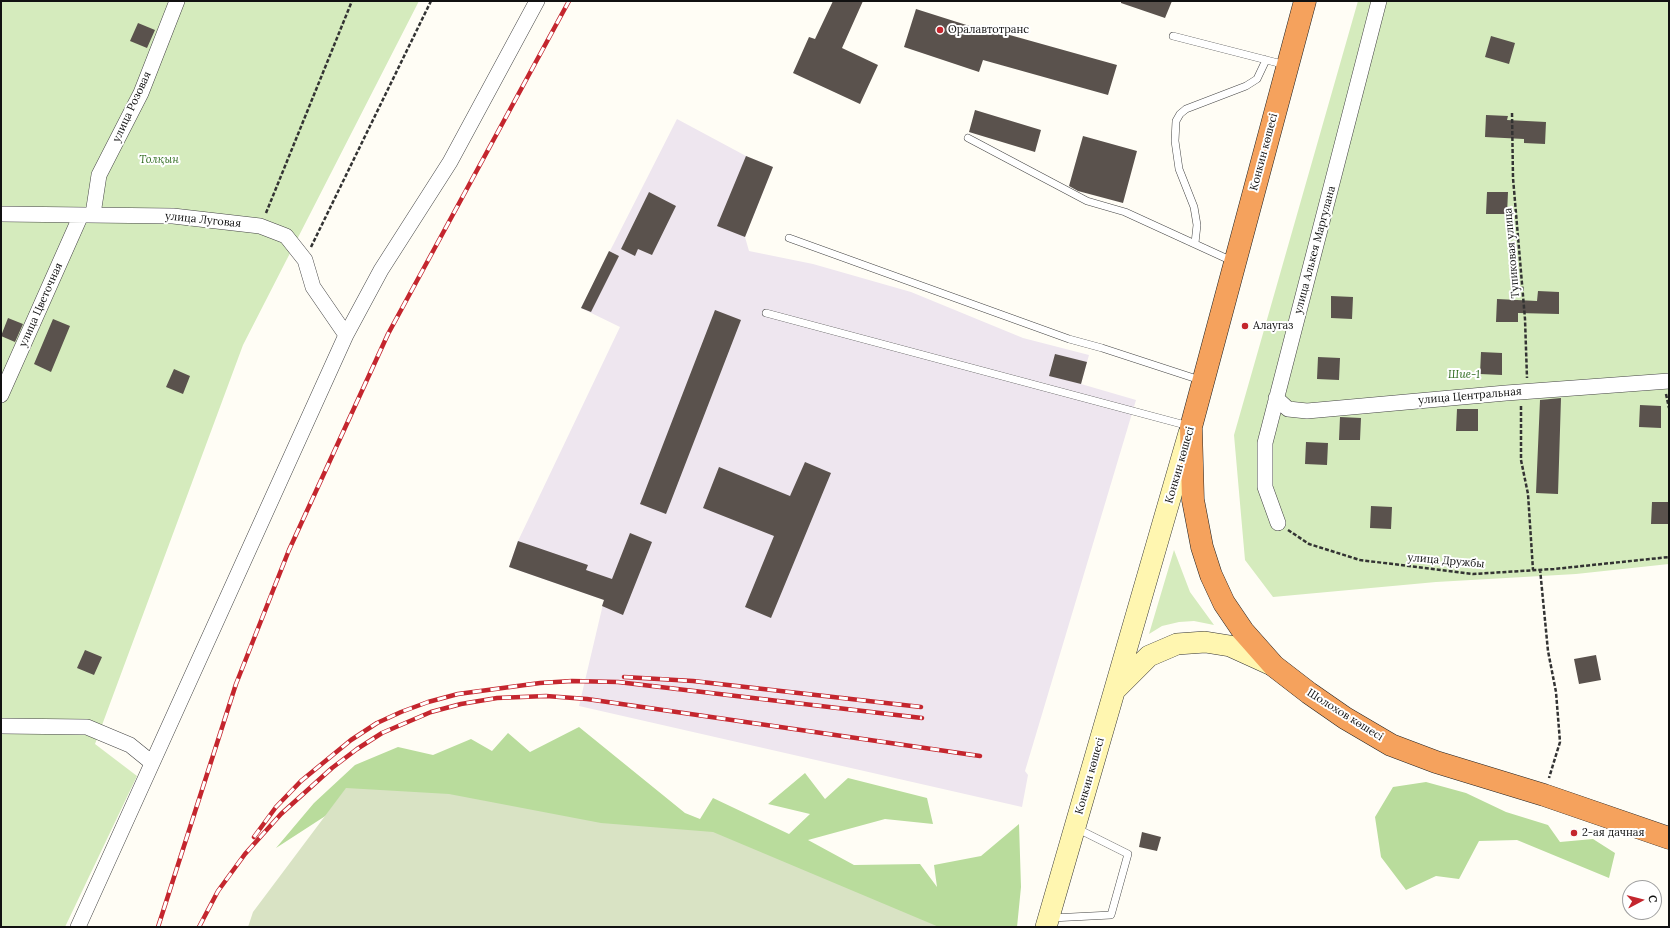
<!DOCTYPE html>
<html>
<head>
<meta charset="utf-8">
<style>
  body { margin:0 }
  #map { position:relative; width:1670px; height:928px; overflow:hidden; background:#fffdf5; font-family:Lora,serif }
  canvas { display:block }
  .frame { position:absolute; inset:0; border:2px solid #111; pointer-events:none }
  .north { position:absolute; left:1622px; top:880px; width:40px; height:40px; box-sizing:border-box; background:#fff; border:1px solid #a0a0a0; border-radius:50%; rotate:83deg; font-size:11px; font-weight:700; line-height:16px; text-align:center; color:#111 }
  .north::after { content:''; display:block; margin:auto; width:14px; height:18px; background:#c4262e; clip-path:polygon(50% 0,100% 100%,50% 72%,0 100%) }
</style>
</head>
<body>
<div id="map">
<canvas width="1670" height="928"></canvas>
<div class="frame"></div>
<div class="north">С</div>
</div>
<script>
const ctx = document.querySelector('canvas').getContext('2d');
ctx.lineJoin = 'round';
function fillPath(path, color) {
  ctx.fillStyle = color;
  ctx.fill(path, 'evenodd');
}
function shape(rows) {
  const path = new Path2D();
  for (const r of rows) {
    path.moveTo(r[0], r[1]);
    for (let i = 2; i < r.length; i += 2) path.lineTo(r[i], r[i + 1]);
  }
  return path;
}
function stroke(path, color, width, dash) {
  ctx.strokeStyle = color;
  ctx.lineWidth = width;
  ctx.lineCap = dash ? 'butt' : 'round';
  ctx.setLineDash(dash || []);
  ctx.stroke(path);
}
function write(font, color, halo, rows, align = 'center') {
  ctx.font = font + ' Lora,serif';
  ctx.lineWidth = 4;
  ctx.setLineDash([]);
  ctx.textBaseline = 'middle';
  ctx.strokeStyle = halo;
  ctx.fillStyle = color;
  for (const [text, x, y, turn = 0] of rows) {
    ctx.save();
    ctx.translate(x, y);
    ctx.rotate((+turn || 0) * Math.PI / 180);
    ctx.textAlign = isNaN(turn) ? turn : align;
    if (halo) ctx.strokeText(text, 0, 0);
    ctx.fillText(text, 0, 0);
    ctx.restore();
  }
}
fillPath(shape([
  [677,119,746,156,773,167,745,237,749,251,813,264,911,292,1023,338,1089,355,1081,384,1136,400,1025,771,1028,775,1022,807,579,706,604,600,509,567,518,541,620,327,581,308]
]), '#eee6ef');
fillPath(shape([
  [1,1,419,1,243,345,95,744,137,776,65,927,1,927],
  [1358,1,1669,1,1669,564,1576,574,1436,582,1273,597,1245,560,1234,435],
  [1174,550,1190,592,1214,625,1194,621,1179,622,1162,626,1149,634]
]), '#d5ebbd');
fillPath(shape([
  [579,727,685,813,700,819,713,798,789,834,810,814,768,804,805,773,825,799,848,778,927,798,933,824,885,819,808,840,854,865,920,864,937,887,934,865,981,856,1019,824,1021,887,1017,927,679,927,350,800,276,848,314,803,355,765,398,747,433,755,471,739,492,751,508,733,530,752],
  [1426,782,1466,793,1506,812,1548,825,1560,842,1593,839,1615,853,1609,878,1517,840,1479,841,1459,879,1436,876,1406,890,1381,857,1375,817,1393,787]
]), '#b9dc9c');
fillPath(shape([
  [346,788,449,794,601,823,713,832,939,927,248,927,253,912]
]), '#d9e3c4');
fillPath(shape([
  [833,1,863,1,842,48,878,65,860,104,793,73,809,37,815,39],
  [1121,1,1172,1,1165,18,1121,3],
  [916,9,998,35,999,32,1117,65,1108,95,983,60,979,72,904,47],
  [138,23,155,30,147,48,130,41],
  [1491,36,1515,43,1509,64,1485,57],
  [975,110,1041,130,1035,152,969,132],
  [1486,115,1508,116,1507,120,1546,122,1545,144,1524,143,1524,139,1485,137],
  [1083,136,1137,151,1123,203,1078,191,1069,186],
  [746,156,773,167,745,237,717,226],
  [649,192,676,206,652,255,638,249,635,256,621,249],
  [1487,192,1508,192,1507,214,1486,214],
  [609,251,619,256,591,312,581,308],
  [1538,291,1559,292,1559,314,1518,313,1518,322,1496,322,1497,299,1537,301],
  [1331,296,1353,297,1352,319,1331,318],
  [715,310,741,320,666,514,640,504],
  [8,318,23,324,15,342,1,336],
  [53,319,70,326,51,372,34,364],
  [1481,352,1502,353,1502,375,1480,374],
  [1055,354,1087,362,1081,384,1049,376],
  [1318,357,1340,358,1339,380,1317,379],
  [174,369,190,376,183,394,166,387],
  [1561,398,1558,494,1536,493,1540,400],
  [1640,405,1661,406,1661,428,1639,427],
  [1457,409,1478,409,1478,431,1456,431],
  [1340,417,1361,418,1360,440,1339,440],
  [1306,442,1328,443,1327,465,1305,464],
  [805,462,831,473,771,618,745,607,774,536,703,508,719,467,790,496],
  [1652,502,1669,502,1669,524,1651,524],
  [1371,506,1392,507,1391,529,1370,528],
  [630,533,652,542,623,615,602,606,604,600,509,567,518,541,588,565,586,570,612,579],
  [85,650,102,657,94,675,77,668],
  [1596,655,1601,680,1579,684,1574,659],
  [1142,832,1161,837,1157,851,1139,847]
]), '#5a524d');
const lane = shape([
  [1173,36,1286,65],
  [968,138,1087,201,1125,212,1232,261],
  [789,238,1069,339,1102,348,1200,380],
  [1195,243,1197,225,1194,207,1179,169,1175,141,1176,121,1180,114,1186,109,1246,86,1257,79,1266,60],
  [766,313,1189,426],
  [1051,918,1111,915,1128,854,1076,828]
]);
const street = shape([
  [1,214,173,216,260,226,286,236,305,260,313,287,346,335],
  [93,214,99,175,141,93,177,1],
  [1,395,81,215],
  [1276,398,1288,409,1307,411,1506,393,1669,381],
  [1278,523,1265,487,1265,443,1379,1],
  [1,726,87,727,130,745,151,762],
  [78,927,346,335,381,270,450,162,537,1]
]);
const secondary = shape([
  [1117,688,1149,656,1177,644,1205,642,1230,646,1274,666],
  [1046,927,1189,433]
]);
const highway = shape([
  [1305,1,1191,427,1193,500,1202,547,1211,575,1224,603,1243,631,1274,666,1309,693,1345,718,1391,745,1436,762,1544,795,1669,838]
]);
stroke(lane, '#444', 8);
stroke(street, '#444', 16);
stroke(secondary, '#333', 22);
stroke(highway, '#222', 23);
stroke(shape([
  [1512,113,1513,178,1525,319,1527,378],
  [266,213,352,1],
  [311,247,431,1],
  [1666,394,1669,408],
  [1521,406,1521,460,1528,494,1533,570],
  [1288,530,1309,544,1360,560,1473,574,1554,569,1669,557],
  [1540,569,1548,651,1556,692,1560,742,1549,778]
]), '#333', 2.5, [4, 2]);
stroke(lane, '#fff', 7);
stroke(street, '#fff', 15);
stroke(secondary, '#fff6b0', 21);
stroke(highway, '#f5a25d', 22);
const rail = shape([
  [624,677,693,681,921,707],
  [254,837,276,807,301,781,351,740,377,723,401,712,428,702,458,694,540,683,572,681,618,682,922,718],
  [158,927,236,684,289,550,388,334,569,1],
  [199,927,218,891,245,854,281,814,332,768,357,749,382,733,431,712,461,704,497,698,546,696,587,699,980,756]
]);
stroke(rail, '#c4262e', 4.5);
stroke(rail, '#fff', 3, [9]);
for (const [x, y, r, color] of [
  [940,30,4,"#c4262e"],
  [1245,326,4,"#c4262e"],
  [1574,833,4,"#c4262e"]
]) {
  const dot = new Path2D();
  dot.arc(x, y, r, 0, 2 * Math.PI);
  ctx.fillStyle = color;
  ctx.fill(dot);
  stroke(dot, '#fff', 1.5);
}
write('11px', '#111', '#fff', [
  ["Оралавтотранс",948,30],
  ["Алаугаз",1253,326],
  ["2-ая дачная",1582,833]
], 'left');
write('11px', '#111', '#fff', [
  ["улица Розовая",132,107,-65],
  ["Конкин көшесі",1264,152,-75],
  ["улица Луговая",203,220,6],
  ["улица Алькея Маргулана",1315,250,-75],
  ["Тупиковая улица",1512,253,-95],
  ["улица Цветочная",41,305,-66],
  ["улица Центральная",1470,396,-5],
  ["Конкин көшесі",1180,465,-74],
  ["улица Дружбы",1446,561,5],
  ["Шолохов көшесі",1345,715,32],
  ["Конкин көшесі",1090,776,-74]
]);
write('italic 11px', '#2f6b1f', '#fff', [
  ["Толқын",159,160],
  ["Шие-1",1464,375]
]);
</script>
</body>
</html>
